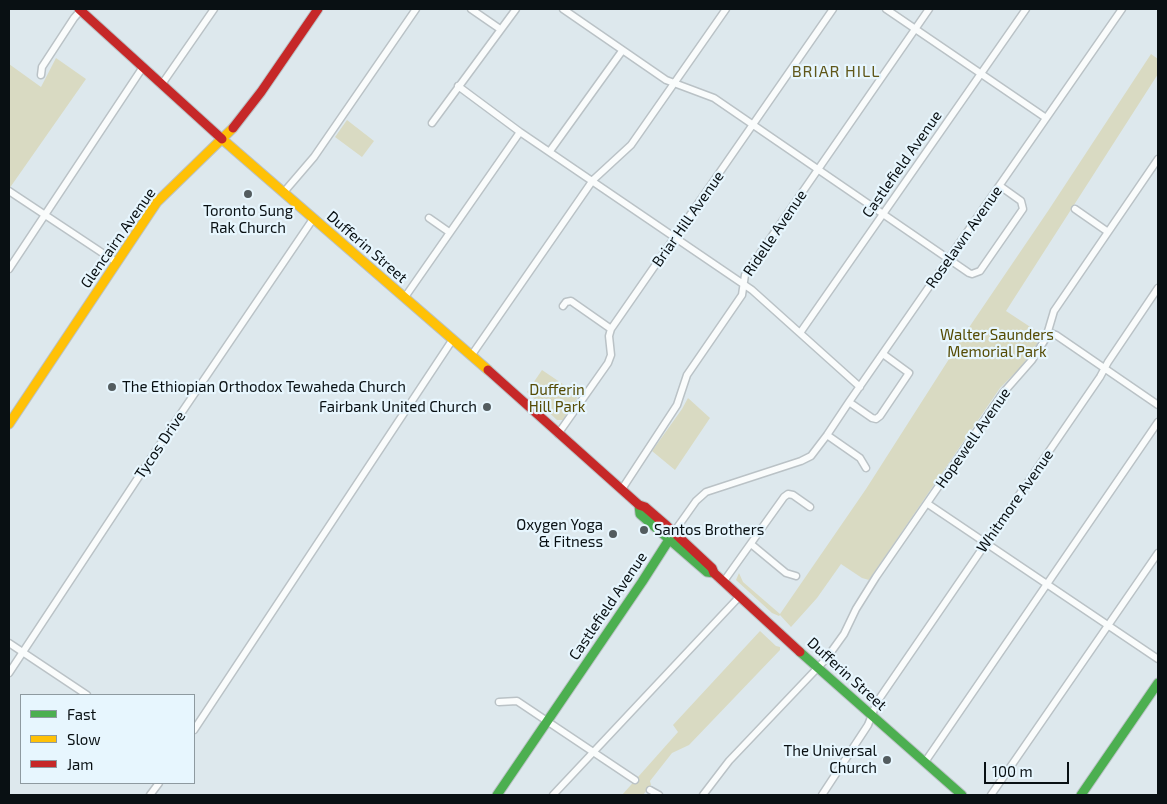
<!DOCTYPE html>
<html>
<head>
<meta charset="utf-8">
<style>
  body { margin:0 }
  #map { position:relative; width:1167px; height:804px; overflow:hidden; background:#dde8ed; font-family:"Exo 2",sans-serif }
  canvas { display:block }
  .frame { position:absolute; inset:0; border:10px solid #091013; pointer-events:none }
  .legend { position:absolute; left:20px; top:694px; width:175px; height:90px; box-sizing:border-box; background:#e7f6fe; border:1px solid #8e9aa0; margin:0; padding:6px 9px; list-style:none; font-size:15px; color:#091013 }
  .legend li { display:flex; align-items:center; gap:10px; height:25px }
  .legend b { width:25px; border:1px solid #8e9aa0 }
  .scale { position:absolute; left:984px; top:762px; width:85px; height:22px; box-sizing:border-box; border:2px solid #091013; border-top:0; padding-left:6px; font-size:15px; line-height:18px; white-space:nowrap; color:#091013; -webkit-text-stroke:4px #e7f6fe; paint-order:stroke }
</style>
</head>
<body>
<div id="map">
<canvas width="1167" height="804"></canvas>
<div class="frame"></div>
<ul class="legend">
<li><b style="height:6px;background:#4caf50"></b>Fast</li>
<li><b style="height:6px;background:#ffc107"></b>Slow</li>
<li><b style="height:6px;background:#c62828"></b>Jam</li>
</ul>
<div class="scale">100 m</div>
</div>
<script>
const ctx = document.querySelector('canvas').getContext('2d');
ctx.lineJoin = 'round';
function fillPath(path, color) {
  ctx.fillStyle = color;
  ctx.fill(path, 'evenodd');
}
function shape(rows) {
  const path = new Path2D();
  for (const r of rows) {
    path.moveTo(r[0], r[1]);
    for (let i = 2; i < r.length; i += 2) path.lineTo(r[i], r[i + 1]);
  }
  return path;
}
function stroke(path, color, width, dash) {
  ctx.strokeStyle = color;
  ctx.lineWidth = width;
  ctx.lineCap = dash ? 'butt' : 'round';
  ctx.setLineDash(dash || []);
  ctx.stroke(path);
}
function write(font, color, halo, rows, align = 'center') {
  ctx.font = font + ' "Exo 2",sans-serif';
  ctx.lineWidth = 4.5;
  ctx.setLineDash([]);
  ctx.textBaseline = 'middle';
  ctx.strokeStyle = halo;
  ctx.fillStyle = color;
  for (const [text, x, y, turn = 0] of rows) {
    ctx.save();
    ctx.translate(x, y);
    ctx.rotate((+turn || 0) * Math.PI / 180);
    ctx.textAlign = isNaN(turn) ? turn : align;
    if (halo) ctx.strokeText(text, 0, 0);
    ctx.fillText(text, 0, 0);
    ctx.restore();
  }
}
fillPath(shape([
  [1151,54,1158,59,1158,74,1006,311,1041,334,1037,344,1021,367,1000,388,869,580,862,578,841,564,817,598,791,627,780,615,779,616,772,613,736,580,739,573,743,582,780,614,866,489,972,323,1048,211],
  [56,58,86,79,9,189,9,64,41,87],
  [347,120,374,141,362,157,335,137],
  [542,370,579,395,563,420,557,420,527,392],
  [688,398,710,418,675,470,652,451,682,409],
  [760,631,776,646,780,647,780,650,689,745,672,753,650,781,651,785,643,795,622,795,678,732,673,725]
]), '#d9dac2');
const street = shape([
  [471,9,500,29],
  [563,9,666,80,714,98,969,273,972,274,980,271,1023,209,1021,201,1000,186],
  [886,9,1046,118],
  [41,75,42,67,74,18,81,10],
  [162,84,214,9],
  [458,86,520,132,752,290,860,387],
  [432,123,516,9],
  [550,151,622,51],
  [9,191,116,262],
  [284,192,314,157,416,9],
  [1075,209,1108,232],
  [429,218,449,232],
  [9,269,143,67],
  [405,297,520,132],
  [563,306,566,302,571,301,611,329],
  [1048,332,1056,335,1158,405],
  [800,333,1026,9],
  [471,356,593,180,631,145,726,9],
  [849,402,872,418,876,419,880,416,909,373,883,354],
  [558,434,608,363,611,355,609,336,611,329,833,9],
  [827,435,860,458,866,468],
  [622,489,677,405,687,375,742,295,745,275,929,9],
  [928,504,1158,659],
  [674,532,696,501,706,492,801,461,811,456,827,435,849,402,1122,9],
  [751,544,786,573,796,576],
  [724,581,784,497,788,494,793,495,810,507],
  [9,643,87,695],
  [9,673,165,437,313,219],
  [499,702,517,701,635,780],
  [194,730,453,339],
  [925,762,1158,422],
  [650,790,659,795],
  [150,795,159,783],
  [553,795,740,596],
  [703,795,729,761,826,659,844,634,856,609,876,577,1003,393,1032,360,1046,338,1054,311,1158,159],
  [822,795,868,725,877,702,1100,377,1108,362,1158,288],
  [991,795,1158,553]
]);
const fast = shape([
  [639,505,640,514,707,572,714,573],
  [800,652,962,795],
  [497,795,642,582,674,532],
  [1081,795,1158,683]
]);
const slow = shape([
  [222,139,488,370],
  [9,424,157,202,233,128]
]);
const jam = shape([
  [79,9,222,139],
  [233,128,261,92,318,9],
  [488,370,639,505,645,507,667,526,712,568,714,573,800,652]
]);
stroke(street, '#bac2c6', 9);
stroke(fast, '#bac2c6', 11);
stroke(slow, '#bac2c6', 11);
stroke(jam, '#bac2c6', 11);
stroke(street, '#fafcfc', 6);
stroke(fast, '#4caf50', 9);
stroke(slow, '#ffc107', 9);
stroke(jam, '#c62828', 9);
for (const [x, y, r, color] of [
  [248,194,5,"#535c5f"],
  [112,387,5,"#535c5f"],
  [487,407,5,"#535c5f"],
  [644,530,5,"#535c5f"],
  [613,534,5,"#535c5f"],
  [887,760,5,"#535c5f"]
]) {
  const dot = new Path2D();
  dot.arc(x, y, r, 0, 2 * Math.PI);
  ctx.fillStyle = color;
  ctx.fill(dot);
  stroke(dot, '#e7f6fe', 2);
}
write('15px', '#091013', '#e7f6fe', [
  ["Castlefield Avenue",902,164,-55],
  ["Briar Hill Avenue",688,219,-55],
  ["Ridelle Avenue",775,233,-56],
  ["Roselawn Avenue",964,237,-55],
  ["Glencairn Avenue",118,238,-55],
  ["Dufferin Street",367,247,41],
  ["Hopewell Avenue",973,438,-55],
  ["Tycos Drive",160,445,-56],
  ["Whitmore Avenue",1015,501,-55],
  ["Castlefield Avenue",608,606,-56],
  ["Dufferin Street",847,674,42]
]);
write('15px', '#091013', '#e7f6fe', [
  ["Toronto Sung",248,211,"center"],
  ["Rak Church",248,228,"center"],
  ["The Ethiopian Orthodox Tewaheda Church",122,387,"left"],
  ["Fairbank United Church",477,407],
  ["Oxygen Yoga",603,525],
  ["& Fitness",603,542],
  ["Santos Brothers",654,530,"left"],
  ["The Universal",877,751],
  ["Church",877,768]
], 'right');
write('15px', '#554b04', '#e7f6fe', [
  ["Walter Saunders",997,335],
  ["Memorial Park",997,352],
  ["Dufferin",557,390],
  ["Hill Park",557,407]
]);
ctx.letterSpacing = '1px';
write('16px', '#60571a', '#e7f6fe', [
  ["BRIAR HILL",836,72]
]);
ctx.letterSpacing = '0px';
</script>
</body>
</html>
